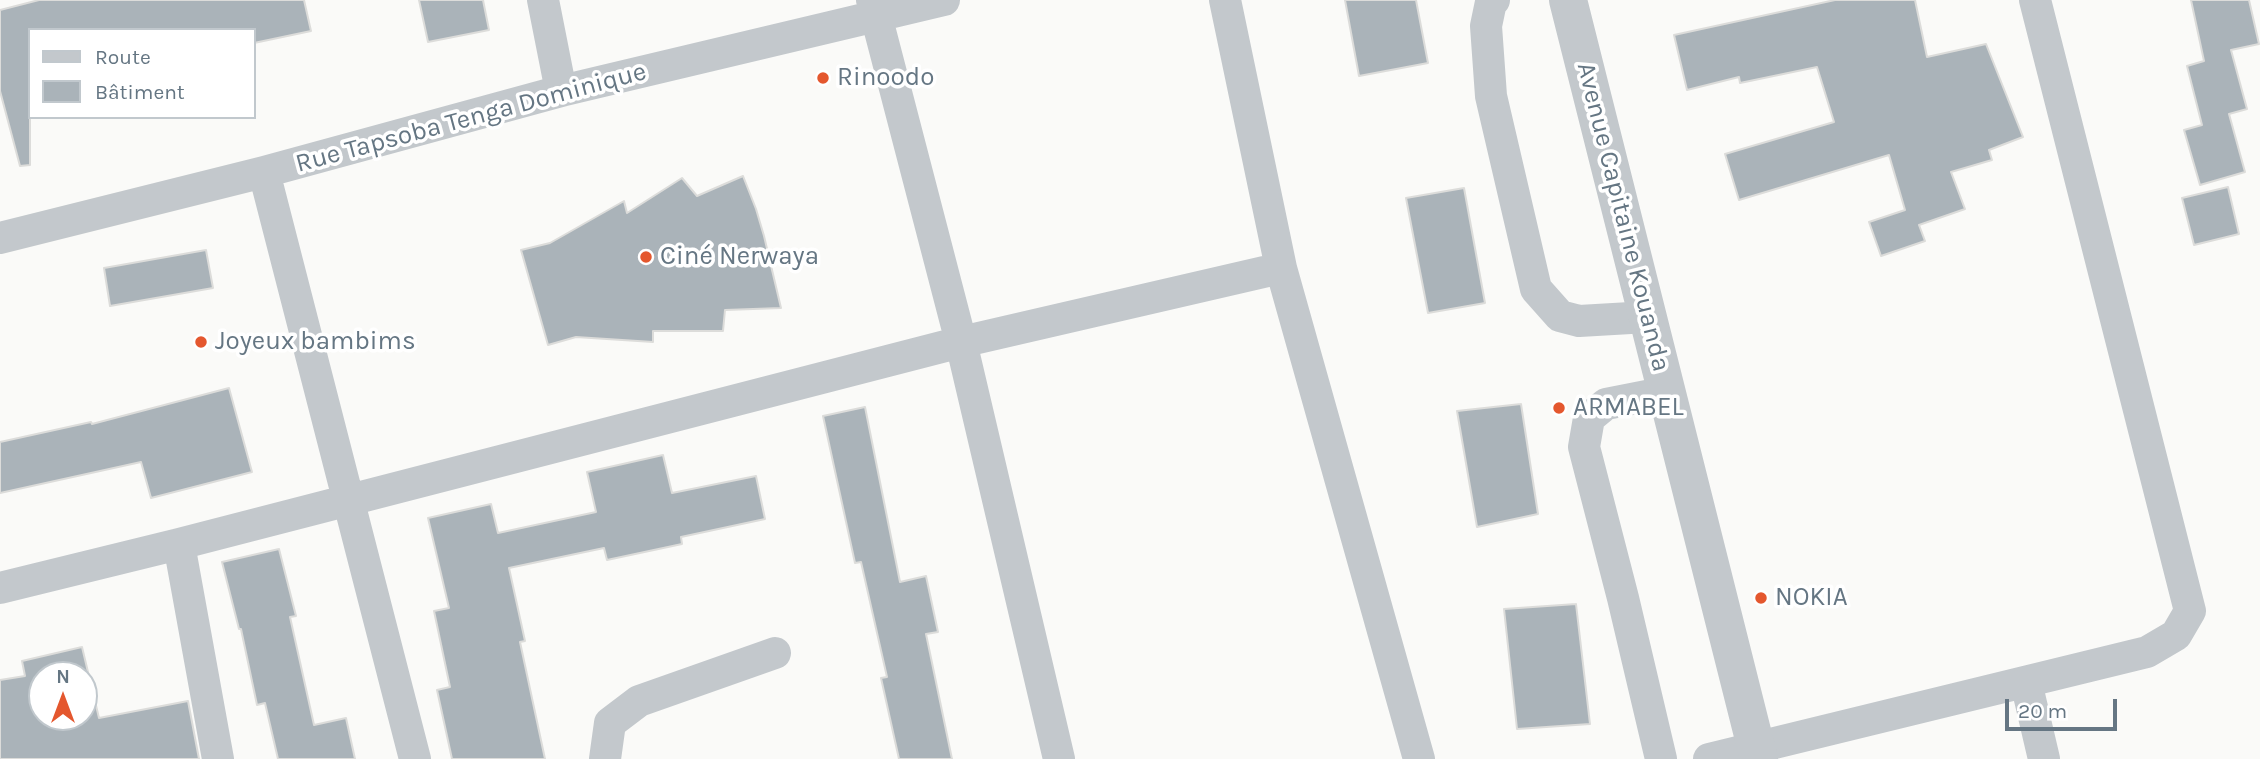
<!DOCTYPE html>
<html>
<head>
<meta charset="utf-8">
<style>
  body { margin:0 }
  #map { position:relative; width:2260px; height:759px; overflow:hidden; background:#fafaf8; font-family:Karla,sans-serif }
  canvas { display:block }
  .legend { position:absolute; left:28px; top:28px; width:228px; height:91px; box-sizing:border-box; background:#fff; border:2px solid #c1c8cd; margin:0; padding:9px 12px; list-style:none; font-size:21px; color:#657683 }
  .legend li { display:flex; align-items:center; gap:14px; height:35px }
  .legend b { width:35px; border:2px solid #c1c8cd }
  .north { position:absolute; left:28px; top:661px; width:70px; height:70px; box-sizing:border-box; background:#fff; border:2px solid #c1c8cd; border-radius:50%; rotate:0deg; font-size:19px; font-weight:700; line-height:28px; text-align:center; color:#657683 }
  .north::after { content:''; display:block; margin:auto; width:24px; height:32px; background:#e4572e; clip-path:polygon(50% 0,100% 100%,50% 72%,0 100%) }
  .scale { position:absolute; left:2005px; top:699px; width:112px; height:32px; box-sizing:border-box; border:4px solid #657683; border-top:0; padding-left:9px; font-size:21px; line-height:24px; white-space:nowrap; color:#657683; -webkit-text-stroke:5px #fff; paint-order:stroke }
</style>
</head>
<body>
<div id="map">
<canvas width="2260" height="759"></canvas>
<ul class="legend">
<li><b style="height:9px;background:#c3c8cc"></b>Route</li>
<li><b style="height:19px;background:#aab3b9"></b>Bâtiment</li>
</ul>
<div class="north">N</div>
<div class="scale">20 m</div>
</div>
<script>
const ctx = document.querySelector('canvas').getContext('2d');
ctx.lineJoin = 'round';
function fillPath(path, color) {
  ctx.fillStyle = color;
  ctx.fill(path, 'evenodd');
}
function shape(rows) {
  const path = new Path2D();
  for (const r of rows) {
    path.moveTo(r[0], r[1]);
    for (let i = 2; i < r.length; i += 2) path.lineTo(r[i], r[i + 1]);
  }
  return path;
}
function stroke(path, color, width, dash) {
  ctx.strokeStyle = color;
  ctx.lineWidth = width;
  ctx.lineCap = dash ? 'butt' : 'round';
  ctx.setLineDash(dash || []);
  ctx.stroke(path);
}
function write(font, color, halo, rows, align = 'center') {
  ctx.font = font + ' Karla,sans-serif';
  ctx.lineWidth = 7;
  ctx.setLineDash([]);
  ctx.textBaseline = 'middle';
  ctx.strokeStyle = halo;
  ctx.fillStyle = color;
  for (const [text, x, y, turn = 0] of rows) {
    ctx.save();
    ctx.translate(x, y);
    ctx.rotate((+turn || 0) * Math.PI / 180);
    ctx.textAlign = isNaN(turn) ? turn : align;
    if (halo) ctx.strokeText(text, 0, 0);
    ctx.fillText(text, 0, 0);
    ctx.restore();
  }
}
const building = shape([
  [39,0,304,0,311,31,254,43,254,30,30,30,30,165,20,166,0,91,0,10,39,0],
  [419,0,483,0,489,30,428,42,419,0],
  [1345,0,1416,0,1428,63,1359,76,1345,0],
  [1835,0,1915,0,1927,57,1986,44,2023,137,1989,150,1992,160,1951,172,1965,209,1919,225,1925,241,1881,256,1869,222,1905,210,1889,155,1739,200,1725,154,1834,122,1817,67,1740,83,1739,77,1687,90,1674,35,1835,0],
  [2191,0,2249,0,2259,44,2231,50,2247,109,2229,114,2245,172,2200,185,2184,130,2202,125,2187,66,2204,61,2191,0],
  [743,176,756,209,764,236,781,308,725,310,723,331,653,331,653,342,576,337,548,345,521,250,550,243,624,201,627,213,682,178,697,196,743,176],
  [2228,187,2239,234,2194,245,2182,198,2228,187],
  [1464,188,1485,303,1428,313,1406,198,1464,188],
  [206,250,213,288,110,306,104,268,206,250],
  [229,388,252,472,151,498,141,462,0,493,0,442,91,422,92,424,229,388],
  [1521,404,1538,514,1477,527,1457,411,1521,404],
  [865,407,900,582,926,576,938,632,926,634,952,759,899,759,881,678,887,677,861,562,855,563,823,416,865,407],
  [663,455,672,493,756,476,765,519,681,537,682,544,607,560,604,548,509,568,525,641,520,642,545,759,452,759,437,690,450,687,434,611,449,608,428,518,491,504,498,533,596,512,587,472,663,455],
  [279,549,296,616,290,617,314,725,346,718,355,759,278,759,265,703,257,705,241,629,239,629,222,562,279,549],
  [1576,604,1590,724,1517,729,1504,609,1576,604],
  [82,647,99,718,188,701,199,759,0,759,0,680,25,676,22,661,82,647],
  [42,675,84,675,84,717,42,717,42,675]
]);
fillPath(building, '#aab3b9');
stroke(building, '#dcdcda', 2);
stroke(shape([
  [543,0,561,91],
  [872,0,961,342,1059,759],
  [1225,0,1281,268,1419,759],
  [1494,0,1491,2,1486,26,1491,96,1536,289,1560,316,1579,321,1648,317],
  [264,172,415,759],
  [0,238,264,172,561,91,944,0],
  [179,544,218,759],
  [0,588,179,544,961,342,1281,268],
  [2026,682,2044,759],
  [605,759,610,723,639,701,775,653],
  [1661,759,1623,598,1584,447,1589,418,1606,404,1667,392],
  [1709,759,2147,652,2176,635,2190,611,2035,0]
]), '#c3c8cc', 32);
stroke(shape([
  [1568,0,1759,759]
]), '#c3c8cc', 38);
for (const [x, y, r, color] of [
  [823,78,7,"#e4572e"],
  [646,257,7,"#e4572e"],
  [201,342,7,"#e4572e"],
  [1559,408,7,"#e4572e"],
  [1761,598,7,"#e4572e"]
]) {
  const dot = new Path2D();
  dot.arc(x, y, r, 0, 2 * Math.PI);
  ctx.fillStyle = color;
  ctx.fill(dot);
  stroke(dot, '#fff', 2.5);
}
write('26px', '#657683', '#fff', [
  ["Rinoodo",837,78],
  ["Ciné Nerwaya",660,257],
  ["Joyeux bambims",215,342],
  ["ARMABEL",1573,408],
  ["NOKIA",1775,598]
], 'left');
write('26px', '#657683', '#fff', [
  ["Rue Tapsoba Tenga Dominique",471,118,-15],
  ["Avenue Capitaine Kouanda",1623,217,76]
]);
</script>
</body>
</html>
